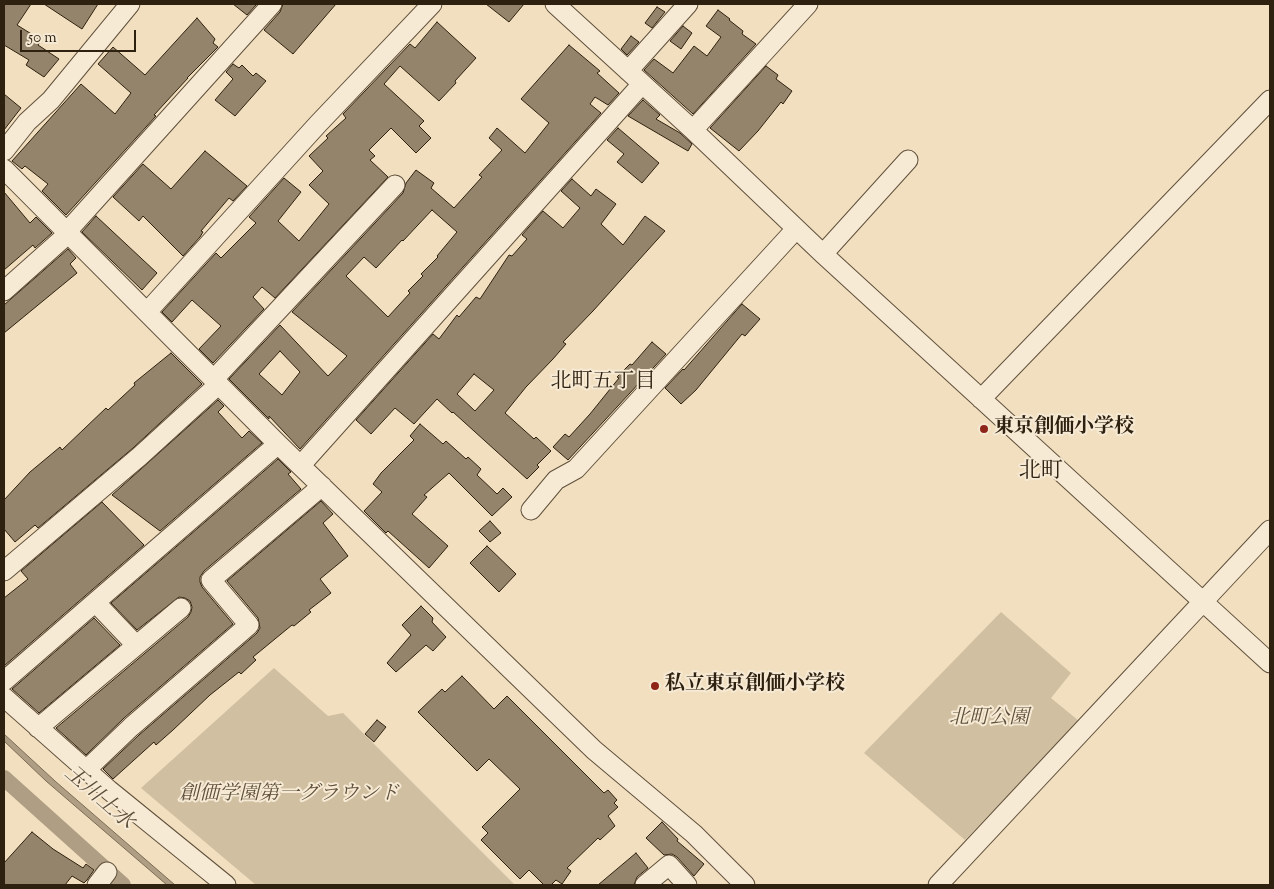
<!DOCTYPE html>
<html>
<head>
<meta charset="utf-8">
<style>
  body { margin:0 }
  #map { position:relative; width:1274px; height:889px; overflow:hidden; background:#f1dfbf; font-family:"Sorts Mill Goudy",serif }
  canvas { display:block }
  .frame { position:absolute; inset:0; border:5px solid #2f210f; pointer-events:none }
  .scale { position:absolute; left:20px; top:30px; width:116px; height:22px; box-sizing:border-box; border:2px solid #2f210f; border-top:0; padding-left:6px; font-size:15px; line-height:18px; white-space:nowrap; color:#2f210f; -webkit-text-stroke:4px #f6ead5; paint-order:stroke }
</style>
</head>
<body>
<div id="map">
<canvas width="1274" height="889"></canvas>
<div class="frame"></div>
<div class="scale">50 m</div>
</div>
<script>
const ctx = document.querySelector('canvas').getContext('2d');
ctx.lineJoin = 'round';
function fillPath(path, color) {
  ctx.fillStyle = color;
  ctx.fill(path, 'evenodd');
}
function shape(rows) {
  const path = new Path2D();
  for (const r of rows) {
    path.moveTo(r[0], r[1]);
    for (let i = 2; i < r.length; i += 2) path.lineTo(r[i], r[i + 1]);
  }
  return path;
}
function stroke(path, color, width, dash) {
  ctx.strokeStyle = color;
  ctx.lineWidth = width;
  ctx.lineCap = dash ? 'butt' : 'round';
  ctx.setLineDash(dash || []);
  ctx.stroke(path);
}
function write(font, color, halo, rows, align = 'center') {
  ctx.font = font + ' "Sorts Mill Goudy","Noto Serif JP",serif';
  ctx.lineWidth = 4;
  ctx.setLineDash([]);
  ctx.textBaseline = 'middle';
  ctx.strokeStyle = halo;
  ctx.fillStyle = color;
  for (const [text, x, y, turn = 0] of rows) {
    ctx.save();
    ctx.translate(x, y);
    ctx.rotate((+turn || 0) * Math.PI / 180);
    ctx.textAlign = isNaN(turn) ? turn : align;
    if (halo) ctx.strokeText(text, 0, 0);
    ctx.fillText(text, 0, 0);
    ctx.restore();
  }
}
fillPath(shape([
  [1001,612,1071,673,1051,698,1079,721,965,840,864,753],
  [274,668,328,716,343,713,515,885,256,885,141,788]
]), '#d0bfa1');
const water = shape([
  [4,734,55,781,175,885,167,885,46,781,4,741,4,734]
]);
fillPath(water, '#af9e83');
stroke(water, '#7c6c55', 1);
stroke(shape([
  [4,778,123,885]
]), '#af9e83', 16);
const building = shape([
  [4,4,31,4,17,25,41,40,38,45,59,59,44,77,26,65,29,60,4,45,4,4],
  [44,4,98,4,82,29,44,4],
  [233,4,254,4,256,5,247,15,233,4],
  [283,4,336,4,293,54,264,30,280,12,283,4],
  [486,4,524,4,509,22,486,4],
  [657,7,665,12,652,28,645,23,657,7],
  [718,10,730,19,729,20,743,31,742,34,756,44,693,114,644,70,654,59,673,73,694,46,707,56,721,37,706,26,718,10],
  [197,18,215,39,213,43,218,47,187,78,188,78,154,115,156,116,66,215,42,191,48,184,25,166,22,169,12,161,81,84,115,114,131,93,98,64,113,47,145,75,197,18],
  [437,22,476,58,455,81,456,83,439,101,400,66,384,84,424,121,419,126,431,138,416,153,391,128,369,150,375,156,370,160,388,177,275,298,262,287,253,297,264,309,213,363,199,349,221,326,192,300,172,322,162,312,216,253,221,258,256,223,249,217,284,178,301,192,278,221,299,241,329,204,309,185,323,171,309,156,328,138,326,136,346,118,343,114,410,44,415,48,437,22],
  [683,26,692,33,681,49,670,41,683,26],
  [631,36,639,42,627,55,621,49,631,36],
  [569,45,600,71,597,73,619,93,608,105,595,97,590,104,601,113,300,449,269,416,269,419,229,379,280,325,328,376,347,356,292,312,403,193,406,183,416,170,434,183,431,188,454,208,482,177,479,175,502,150,489,138,497,128,525,153,549,123,521,99,569,45],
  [432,210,457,232,437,256,438,257,421,274,423,276,408,291,410,293,388,317,346,276,364,257,376,268,402,240,403,241,432,210],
  [280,351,300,372,282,395,259,374,280,351],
  [233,64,239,68,242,65,253,76,256,73,266,81,235,116,215,100,233,79,226,72,233,64],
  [766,66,778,75,776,79,792,91,783,104,781,102,758,131,739,151,710,128,766,66],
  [4,94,21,108,4,130,4,94],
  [643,100,660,115,656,119,680,133,692,144,688,151,628,116,643,100],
  [618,128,659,163,642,183,617,162,624,154,607,140,618,128],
  [205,151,247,186,233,201,229,198,201,231,203,232,200,237,183,256,143,216,139,221,113,197,143,164,171,189,205,151],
  [572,179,591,196,596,189,616,204,601,224,623,245,645,216,665,231,593,311,563,342,566,344,553,359,526,387,505,413,534,439,536,437,551,451,537,465,539,467,527,479,453,412,452,413,437,399,414,424,395,408,371,434,356,420,433,334,439,339,457,315,459,317,476,297,480,299,509,255,512,256,527,239,522,235,543,211,563,228,580,208,561,191,572,179],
  [474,374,494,390,475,411,457,394,474,374],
  [4,192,30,223,36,217,52,233,35,248,33,245,4,270,4,192],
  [96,216,157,273,142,290,82,232,96,216],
  [68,249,76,258,70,264,77,273,4,333,4,305,68,249],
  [742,304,760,319,745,336,742,334,696,390,681,404,665,388,683,369,684,370,742,304],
  [652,342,666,354,568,460,553,447,565,434,569,437,590,414,619,378,617,377,630,364,632,365,652,342],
  [171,353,202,384,133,448,38,528,35,525,15,542,4,529,4,500,30,472,60,447,62,450,106,408,108,410,135,385,134,383,171,353],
  [218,400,224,406,218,412,242,438,249,431,262,443,160,531,112,495,218,400],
  [420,424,443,444,446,441,466,459,468,457,481,469,477,475,497,494,503,488,512,497,492,516,449,473,424,495,427,497,412,514,448,546,429,568,388,531,386,533,364,511,382,492,373,484,381,473,414,440,410,436,420,424],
  [278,459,291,472,288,474,301,489,204,571,200,577,200,582,202,587,233,624,124,718,86,755,56,728,188,617,191,612,192,607,190,601,185,598,179,597,137,630,111,603,278,459],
  [321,501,333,514,323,523,348,556,320,579,331,593,309,610,311,612,294,626,292,625,253,657,256,660,241,674,239,672,210,695,173,730,156,745,154,742,113,779,103,769,139,735,257,633,260,628,258,618,227,581,321,501],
  [102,502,144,545,4,666,4,598,28,579,21,571,102,502],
  [490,521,501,533,490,542,479,531,490,521],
  [487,546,516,574,499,592,470,563,487,546],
  [421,606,433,618,432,622,446,637,433,651,426,645,396,672,387,663,411,635,402,625,421,606],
  [94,618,120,645,39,713,12,689,94,618],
  [462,676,494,709,507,696,604,793,608,790,617,800,614,803,618,807,608,816,615,826,600,840,598,838,567,868,571,871,562,884,556,880,551,885,544,885,529,870,520,879,481,840,488,833,482,827,520,789,489,759,477,771,418,712,442,689,445,692,462,676],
  [377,720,386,727,374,742,365,734,377,720],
  [662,822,678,839,677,841,704,864,694,876,677,857,672,854,664,855,646,838,662,822],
  [32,832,53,849,83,868,86,864,94,870,87,880,84,883,72,876,65,885,4,885,4,863,32,832],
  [636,853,648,868,637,877,634,885,598,885,636,853]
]);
fillPath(building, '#94846b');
stroke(building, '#2f210f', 1);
const minor = shape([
  [555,4,693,130,823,254,1270,663],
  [628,71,688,4],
  [693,130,808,4],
  [4,151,27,122,51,100,130,4],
  [4,169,278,444,594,750,694,834,745,885],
  [823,254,908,160],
  [4,291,69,233,72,226,272,4],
  [147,312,318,124,432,4],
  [214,379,395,185],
  [981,399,1270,100],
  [301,465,642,84],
  [531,510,556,480,576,469,796,229],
  [4,571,140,456,219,384],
  [96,603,136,645],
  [4,681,278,444],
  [4,697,109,790,226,885],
  [38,728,181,608],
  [86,770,131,727,249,625,211,580,322,486],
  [97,885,107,872],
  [645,885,669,865,687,885],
  [938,885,1270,530]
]);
stroke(minor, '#60503b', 21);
stroke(minor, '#f6ead5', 19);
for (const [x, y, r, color] of [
  [984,429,5,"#8f2418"],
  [655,686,5,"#8f2418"]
]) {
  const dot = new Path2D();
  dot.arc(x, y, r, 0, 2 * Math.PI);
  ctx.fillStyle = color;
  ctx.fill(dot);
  stroke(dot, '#f6ead5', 2);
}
write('bold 20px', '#2f210f', '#f6ead5', [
  ["東京創価小学校",994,429],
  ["私立東京創価小学校",665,686]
], 'left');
write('italic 20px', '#5f503b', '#f6ead5', [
  ["北町公園",989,720],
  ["創価学園第一グラウンド",289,796]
]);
write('21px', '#2f210f', '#f6ead5', [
  ["北町五丁目",603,383]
]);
write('italic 21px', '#5c4d38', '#f6ead5', [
  ["玉川上水",98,799,41]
]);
write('22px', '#2f210f', '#f6ead5', [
  ["北町",1041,473]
]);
</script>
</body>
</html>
